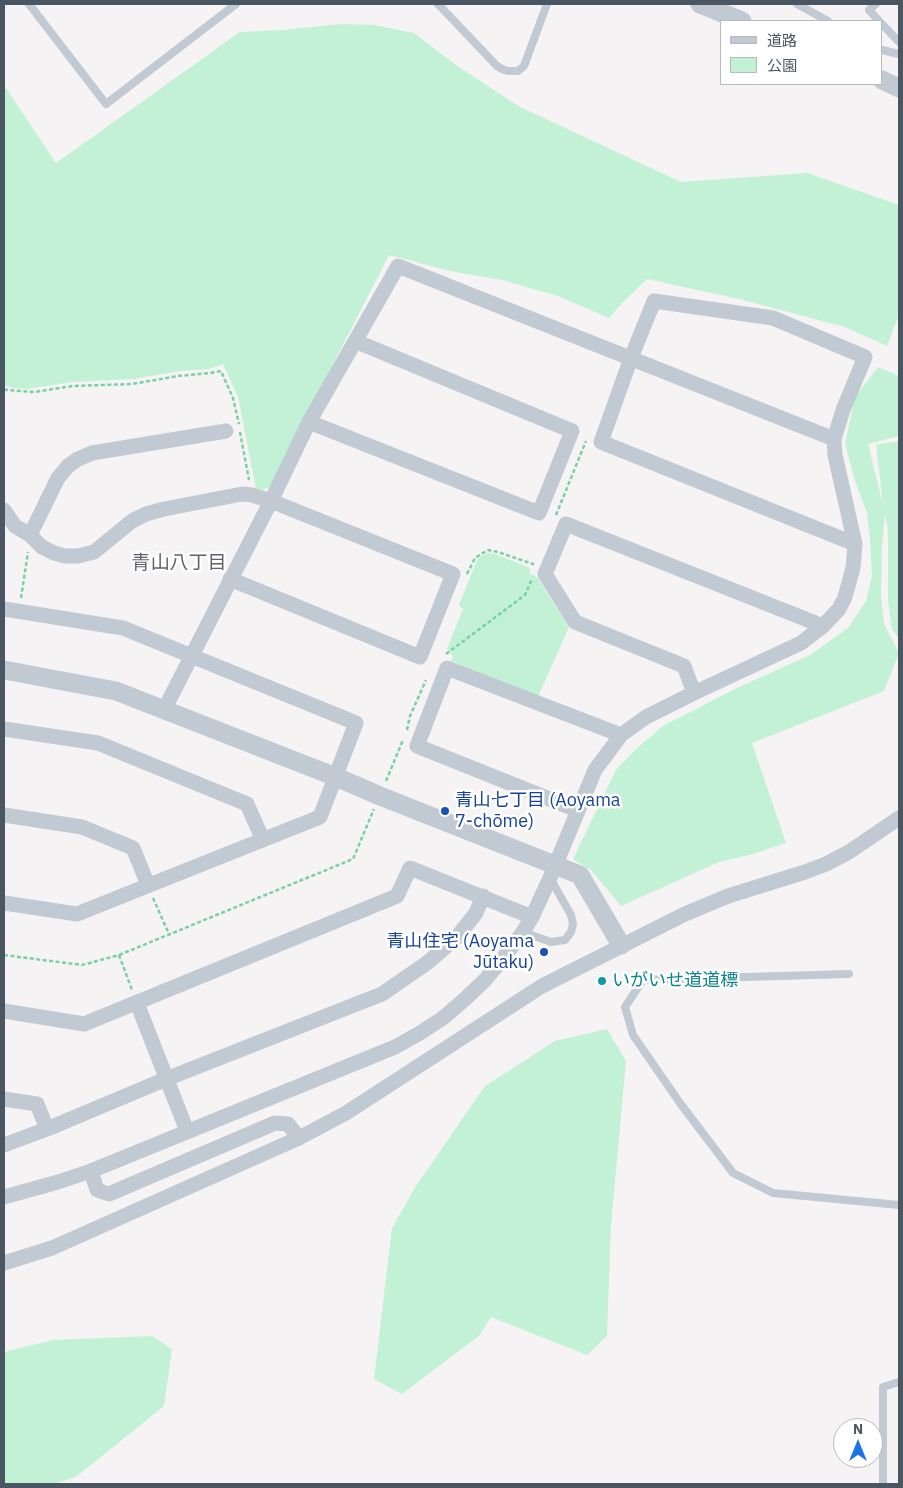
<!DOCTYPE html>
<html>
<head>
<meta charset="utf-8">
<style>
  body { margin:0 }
  #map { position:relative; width:903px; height:1488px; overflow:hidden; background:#f5f3f3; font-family:"IBM Plex Sans","Noto Sans JP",sans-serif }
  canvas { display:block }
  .frame { position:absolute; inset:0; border:5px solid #4a5661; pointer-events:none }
  .legend { position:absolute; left:720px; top:20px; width:162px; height:65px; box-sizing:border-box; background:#fff; border:1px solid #b7bbc0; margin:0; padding:6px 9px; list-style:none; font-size:15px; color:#4a5661 }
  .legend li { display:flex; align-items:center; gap:10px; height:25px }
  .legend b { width:25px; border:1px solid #b7bbc0 }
  .north { position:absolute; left:833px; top:1418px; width:50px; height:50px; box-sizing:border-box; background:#fff; border:1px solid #b7bbc0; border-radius:50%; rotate:0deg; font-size:14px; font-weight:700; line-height:20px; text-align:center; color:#4a5661 }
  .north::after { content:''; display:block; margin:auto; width:18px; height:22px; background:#1a73e8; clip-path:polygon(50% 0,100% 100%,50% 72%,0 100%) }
</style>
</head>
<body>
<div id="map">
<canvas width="903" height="1488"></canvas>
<div class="frame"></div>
<ul class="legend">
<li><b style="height:6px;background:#c1cad2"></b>道路</li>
<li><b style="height:14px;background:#c3f1d5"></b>公園</li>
</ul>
<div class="north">N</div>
</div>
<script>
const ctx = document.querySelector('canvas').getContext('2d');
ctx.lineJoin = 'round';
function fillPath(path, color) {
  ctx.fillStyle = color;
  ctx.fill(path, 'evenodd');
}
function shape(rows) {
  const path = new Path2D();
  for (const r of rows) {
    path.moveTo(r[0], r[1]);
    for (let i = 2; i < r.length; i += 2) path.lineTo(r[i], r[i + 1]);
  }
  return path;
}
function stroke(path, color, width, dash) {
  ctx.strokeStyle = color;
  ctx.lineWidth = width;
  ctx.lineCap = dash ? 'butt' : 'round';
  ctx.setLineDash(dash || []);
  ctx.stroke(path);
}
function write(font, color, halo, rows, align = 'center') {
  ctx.font = font + ' "IBM Plex Sans","Noto Sans JP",sans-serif';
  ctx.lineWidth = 5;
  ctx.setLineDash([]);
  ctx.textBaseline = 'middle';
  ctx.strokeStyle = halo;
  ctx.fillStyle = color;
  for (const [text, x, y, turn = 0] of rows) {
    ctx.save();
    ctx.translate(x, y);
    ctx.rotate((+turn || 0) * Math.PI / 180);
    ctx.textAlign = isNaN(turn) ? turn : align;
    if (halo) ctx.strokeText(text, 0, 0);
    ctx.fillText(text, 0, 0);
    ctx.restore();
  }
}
fillPath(shape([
  [341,24,374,25,414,33,456,65,518,106,681,182,807,173,899,205,899,315,887,346,845,327,739,299,647,279,622,303,609,318,558,296,502,280,450,271,389,255,270,487,262,490,256,489,238,397,223,364,209,369,181,371,133,379,73,382,27,389,13,388,4,385,4,85,56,163,240,32,284,30],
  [878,367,899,376,899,436,868,444,883,505,876,445,899,441,899,638,892,629,888,601,888,531,885,514,882,545,881,595,884,624,899,653,884,691,752,743,786,843,753,854,719,862,621,906,591,870,573,859,616,770,635,750,663,726,737,688,810,655,848,628,866,601,872,576,870,539,867,513,855,481,845,444,855,397],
  [490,553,495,554,530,568,530,570,529,573,537,577,569,627,538,697,451,661,453,656,447,649,463,609,459,605,477,560,481,556],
  [607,1029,626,1061,611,1225,607,1336,587,1355,491,1317,479,1336,402,1394,374,1379,392,1228,416,1186,485,1086,555,1041],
  [152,1336,172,1349,164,1406,76,1477,54,1484,4,1484,4,1352,53,1340]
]), '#c3f1d5');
stroke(shape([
  [4,389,7,390,34,392,73,386,132,384,178,376,210,373,221,371,233,398,239,424],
  [240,432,249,480],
  [556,515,586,441],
  [467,574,475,558,488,550,498,552,533,564,533,563],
  [21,598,28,552],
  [446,654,525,595,532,579],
  [407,730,410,716,426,680],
  [386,781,403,740],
  [153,898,169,934],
  [4,955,82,965,119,955,353,859,374,809],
  [119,955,132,990]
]), '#7ad0a6', 2.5, [4, 2.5]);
stroke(shape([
  [29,4,106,104,236,4],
  [438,4,497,66,502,69,508,71,518,71,524,66,547,4],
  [797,4,828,21],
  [876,4,869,10,879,21],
  [882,24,899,42],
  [882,50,899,54],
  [523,932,551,942,565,940,571,932,573,924,571,915,550,878],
  [849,974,643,980,625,1007,633,1035,680,1103,733,1173,773,1193,899,1205],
  [883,1484,883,1387,899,1382]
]), '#c1cad2', 8);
stroke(shape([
  [309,422,539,513,572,431,355,341],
  [4,510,15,526,30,535,42,547,54,553,65,556,78,556,94,552,132,521,146,514,164,509,242,494,252,495,271,501,453,574,420,657,230,579],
  [30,535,58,478,68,466,78,459,92,453,226,431],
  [4,609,123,628,356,723,320,817,77,914,4,903],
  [694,693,684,666,575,622,545,574,566,524,823,626],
  [164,710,271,501,309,422,398,266,834,439],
  [4,729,98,743,247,804,263,840],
  [577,810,417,746,447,668,621,735],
  [4,815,82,827,133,848,148,885],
  [137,1003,187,1131],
  [4,1011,84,1024,397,896,410,868,532,917],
  [4,1099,37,1104,47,1129],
  [4,1145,47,1129,166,1079,382,994,427,963,457,937,476,913,483,896],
  [91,1171,97,1190,109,1194,275,1123,288,1124,299,1138],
  [4,1197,58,1182,91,1171,395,1047,420,1033,443,1018,465,999,485,980,501,961,523,932,532,917,550,878,595,770,621,735,646,717,694,693,801,643,823,626,839,609,845,597,853,568,855,544,835,455,834,439,843,410,865,357,773,318,654,301,631,358,601,442,855,544],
  [4,1263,52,1248,299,1138,346,1113,542,986,685,914,728,896,805,872,826,864,849,852,899,818]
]), '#c1cad2', 15);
stroke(shape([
  [700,4,742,21],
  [882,80,899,88],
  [4,670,116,691,336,777,380,796,580,875,621,945]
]), '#c1cad2', 19);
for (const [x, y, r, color] of [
  [445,811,5,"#1a4fb4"],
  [544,952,5,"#1a4fb4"],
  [602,981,5,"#0f9aa8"]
]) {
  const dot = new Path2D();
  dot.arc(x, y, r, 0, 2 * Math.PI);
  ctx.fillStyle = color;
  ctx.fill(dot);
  stroke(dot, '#fff', 2);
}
write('18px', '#164399', '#fff', [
  ["青山七丁目 (Aoyama",455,801],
  ["7-chōme)",455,822],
  ["青山住宅 (Aoyama",534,942,"right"],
  ["Jūtaku)",534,963,"right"]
], 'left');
write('18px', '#0d838f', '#fff', [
  ["いがいせ道道標",612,981]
], 'left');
write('19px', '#5f6368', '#fff', [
  ["青山八丁目",179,564]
]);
</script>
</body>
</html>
